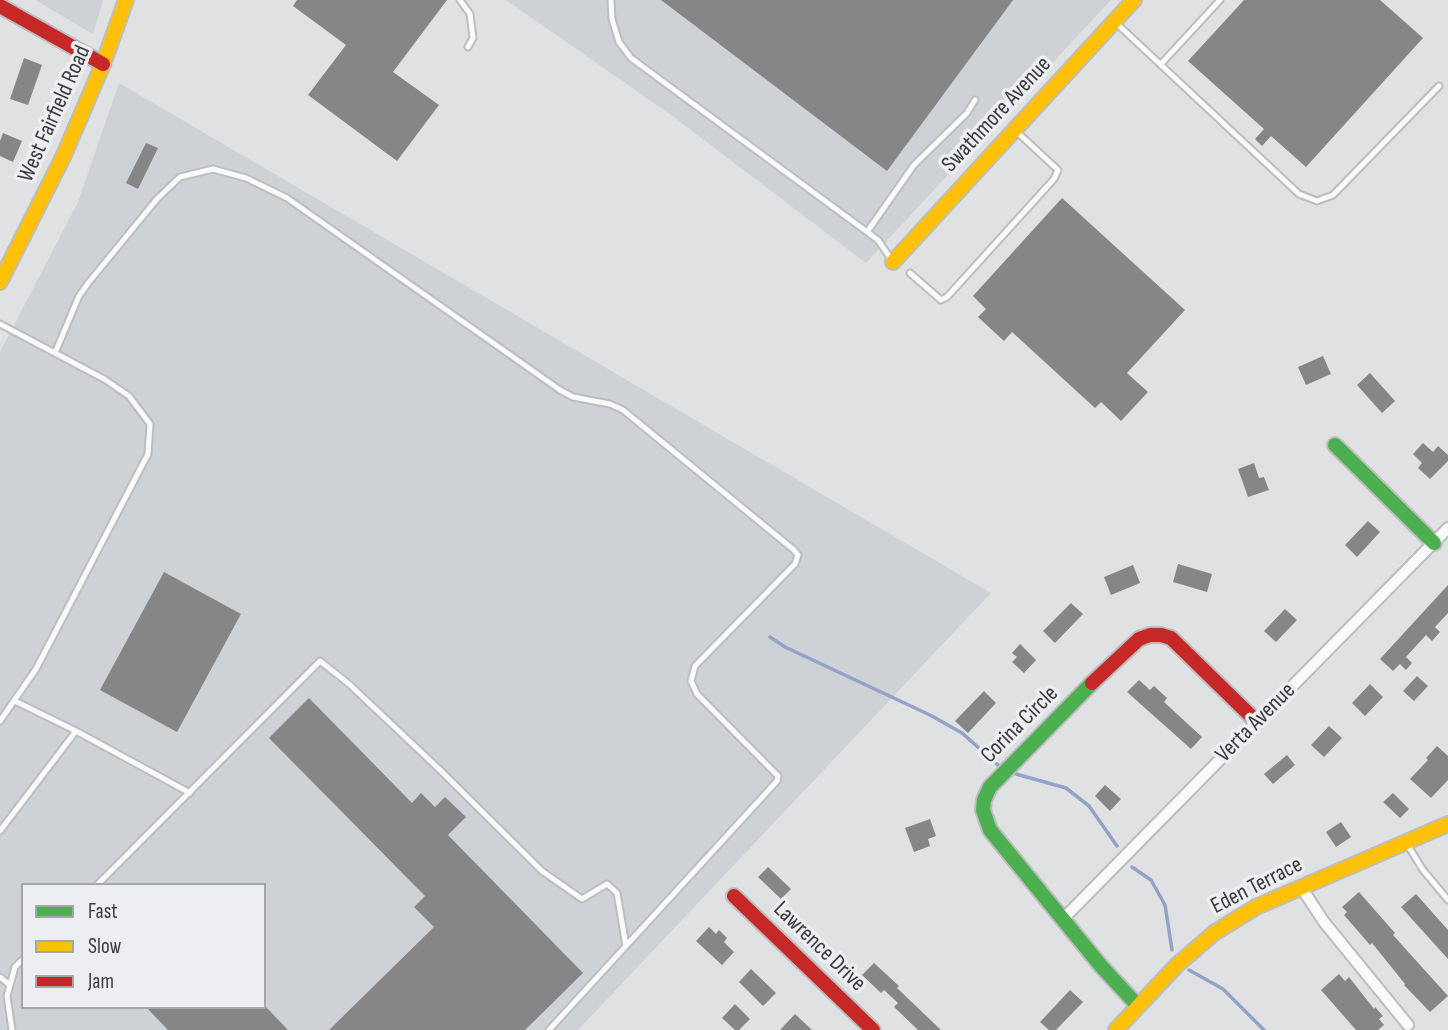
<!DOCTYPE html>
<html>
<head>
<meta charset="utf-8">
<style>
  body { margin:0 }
  #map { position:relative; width:1448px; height:1030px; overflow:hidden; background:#e0e1e3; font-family:"Sofia Sans Condensed",sans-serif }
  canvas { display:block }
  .legend { position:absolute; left:21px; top:883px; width:245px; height:126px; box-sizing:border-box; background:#eceef1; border:2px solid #a4a6a8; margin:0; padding:9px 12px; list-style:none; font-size:21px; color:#393a3b }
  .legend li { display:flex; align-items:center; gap:14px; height:35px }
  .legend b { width:35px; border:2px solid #a4a6a8 }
</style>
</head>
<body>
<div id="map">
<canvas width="1448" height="1030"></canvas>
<ul class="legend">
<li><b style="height:9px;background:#4caf50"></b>Fast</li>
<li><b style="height:9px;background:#ffc107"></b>Slow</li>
<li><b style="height:9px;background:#c62828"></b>Jam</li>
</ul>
</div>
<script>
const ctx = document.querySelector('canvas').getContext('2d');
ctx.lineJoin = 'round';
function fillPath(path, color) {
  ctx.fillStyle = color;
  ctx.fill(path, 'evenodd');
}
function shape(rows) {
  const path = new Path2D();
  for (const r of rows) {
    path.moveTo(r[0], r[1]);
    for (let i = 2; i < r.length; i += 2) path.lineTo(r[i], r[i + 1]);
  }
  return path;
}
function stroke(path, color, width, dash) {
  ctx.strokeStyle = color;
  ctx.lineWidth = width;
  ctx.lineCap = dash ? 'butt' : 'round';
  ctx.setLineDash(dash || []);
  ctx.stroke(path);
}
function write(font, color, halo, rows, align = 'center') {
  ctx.font = font + ' "Sofia Sans Condensed",sans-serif';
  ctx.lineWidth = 7;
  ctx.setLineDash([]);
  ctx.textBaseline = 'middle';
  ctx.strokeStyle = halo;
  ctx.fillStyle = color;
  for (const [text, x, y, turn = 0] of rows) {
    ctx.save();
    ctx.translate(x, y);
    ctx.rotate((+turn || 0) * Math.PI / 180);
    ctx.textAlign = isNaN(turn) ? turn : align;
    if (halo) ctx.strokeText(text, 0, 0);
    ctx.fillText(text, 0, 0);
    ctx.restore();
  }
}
fillPath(shape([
  [35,0,103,0,93,34],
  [506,0,1111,0,866,263,671,115],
  [119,83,991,593,578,1030,0,1030,0,352,78,202],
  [23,885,264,885,264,1007,23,1007]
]), '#ced2d7');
stroke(shape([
  [770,637,785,647,930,715,962,733,998,765],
  [1016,774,1066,788,1089,806,1117,846],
  [1132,867,1151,880,1165,905,1172,950],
  [1189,970,1223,989,1264,1030]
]), '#92a3c7', 3.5);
fillPath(shape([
  [297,0,447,0,393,72,439,105,397,161,308,95,346,45,293,6],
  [661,0,1013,0,887,171],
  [1244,0,1380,0,1423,38,1306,167,1271,136,1262,146,1255,139,1264,129,1188,61],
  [24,58,42,65,28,105,10,99],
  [3,133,22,141,13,162,0,156,0,141],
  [146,143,158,148,138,189,126,183],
  [1062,198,1185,310,1127,373,1148,392,1121,421,1101,402,1095,408,1012,332,1004,341,978,317,986,309,973,296],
  [1323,356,1331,374,1306,385,1298,367],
  [1370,373,1395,401,1382,413,1357,385],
  [1423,443,1433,452,1438,446,1448,455,1448,461,1430,479,1418,468,1422,463,1413,454],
  [1254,463,1259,478,1264,477,1269,490,1248,497,1238,469],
  [1368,521,1380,532,1357,557,1345,545],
  [1178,564,1212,574,1207,592,1173,582],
  [1133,565,1140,583,1111,595,1104,577],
  [164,572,241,614,177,732,100,690],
  [1448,585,1448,613,1435,627,1440,632,1432,641,1426,635,1406,657,1412,663,1406,670,1400,664,1393,671,1380,659],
  [1071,603,1083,614,1055,643,1043,631],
  [1285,609,1297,620,1276,642,1264,631],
  [1020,644,1036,660,1024,673,1012,662,1017,657,1012,653],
  [1417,676,1428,686,1414,701,1403,691],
  [1139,680,1150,690,1154,686,1167,698,1164,702,1202,737,1191,749,1127,692],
  [1370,684,1383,697,1365,716,1352,703],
  [984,691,996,703,968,733,955,721],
  [309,698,412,803,421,793,435,807,445,797,466,817,448,835,583,973,525,1030,329,1030,434,927,414,907,425,896,269,738],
  [1329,726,1342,738,1324,757,1311,745],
  [1437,746,1448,756,1448,780,1431,798,1410,779,1428,760,1426,758],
  [1287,755,1295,765,1273,784,1264,774],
  [1105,785,1121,799,1110,811,1095,796],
  [1393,793,1409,809,1400,818,1383,802],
  [930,819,936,836,928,839,930,846,914,852,905,828],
  [1341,822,1351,837,1336,847,1326,832],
  [768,867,791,889,781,899,758,877],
  [1359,892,1395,933,1393,935,1448,996,1430,1012,1404,985,1405,984,1372,943,1370,945,1344,915,1347,912,1342,907],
  [1416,894,1448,930,1448,959,1401,907],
  [709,927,716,934,719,930,727,938,724,942,734,952,722,965,696,941],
  [874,963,899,986,897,988,941,1030,918,1030,894,1007,898,1003,884,990,881,993,862,975],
  [751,969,776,993,763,1006,739,982],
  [1339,974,1345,981,1349,977,1374,1009,1375,1007,1383,1016,1379,1019,1384,1025,1378,1030,1356,1030,1321,990],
  [1070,990,1083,1002,1056,1030,1049,1030,1040,1022],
  [735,1004,750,1019,739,1030,735,1030,722,1018],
  [146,1007,266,1007,288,1030,168,1030],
  [795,1014,812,1030,780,1030]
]), '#868687');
const lane = shape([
  [460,0,470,14,473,38,468,47],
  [611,0,612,19,619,42,631,58,878,240,891,259],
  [1114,21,1299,194,1317,201,1333,195,1439,86],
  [1161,64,1220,0],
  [867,232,914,165,967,113,975,100],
  [910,273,941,300,947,297,1054,179,1058,170,1017,132],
  [0,324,104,379,129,396,150,424,148,454,36,669,0,721],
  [55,353,79,296,89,282,157,199,180,177,213,169,246,178,287,198,560,390,573,397,610,404,623,410,794,550,798,555,795,564,695,666,691,681,697,694,778,776,777,781,549,1030],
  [15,701,76,731,190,793],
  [0,831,76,731],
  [1407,844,1423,870,1448,900],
  [97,885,320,661,349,684,439,769,542,871,582,899,607,884,617,893,626,946],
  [0,977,10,985],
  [12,1030,7,996,15,967,23,959]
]);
const street = shape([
  [1301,887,1324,922,1408,1025],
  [1064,918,1448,528]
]);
const fast = shape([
  [1335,445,1434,543],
  [1092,683,990,787,984,800,983,810,990,830,1101,966,1137,1005]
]);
const slow = shape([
  [893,262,1134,0],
  [0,282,64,155,103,64,126,0],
  [1116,1030,1177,965,1214,933,1256,907,1448,824]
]);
const jam = shape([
  [0,6,103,64],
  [1092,683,1139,639,1150,635,1161,635,1171,638,1257,722],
  [734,896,873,1030]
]);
stroke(lane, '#bcbdbe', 9);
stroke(street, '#bcbdbe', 14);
stroke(fast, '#bcbdbe', 18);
stroke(slow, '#bcbdbe', 18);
stroke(jam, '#bcbdbe', 18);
stroke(lane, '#fafafb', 5);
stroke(street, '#fafafb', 10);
stroke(fast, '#4caf50', 14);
stroke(slow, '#ffc107', 14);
stroke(jam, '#c62828', 14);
write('23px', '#393a3b', '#eceef1', [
  ["West Fairfield Road",55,114,-66],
  ["Swathmore Avenue",997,115,-47],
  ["Verta Avenue",1256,723,-45],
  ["Corina Circle",1020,725,-45],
  ["Eden Terrace",1257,886,-27],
  ["Lawrence Drive",819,947,44]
]);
</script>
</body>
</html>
